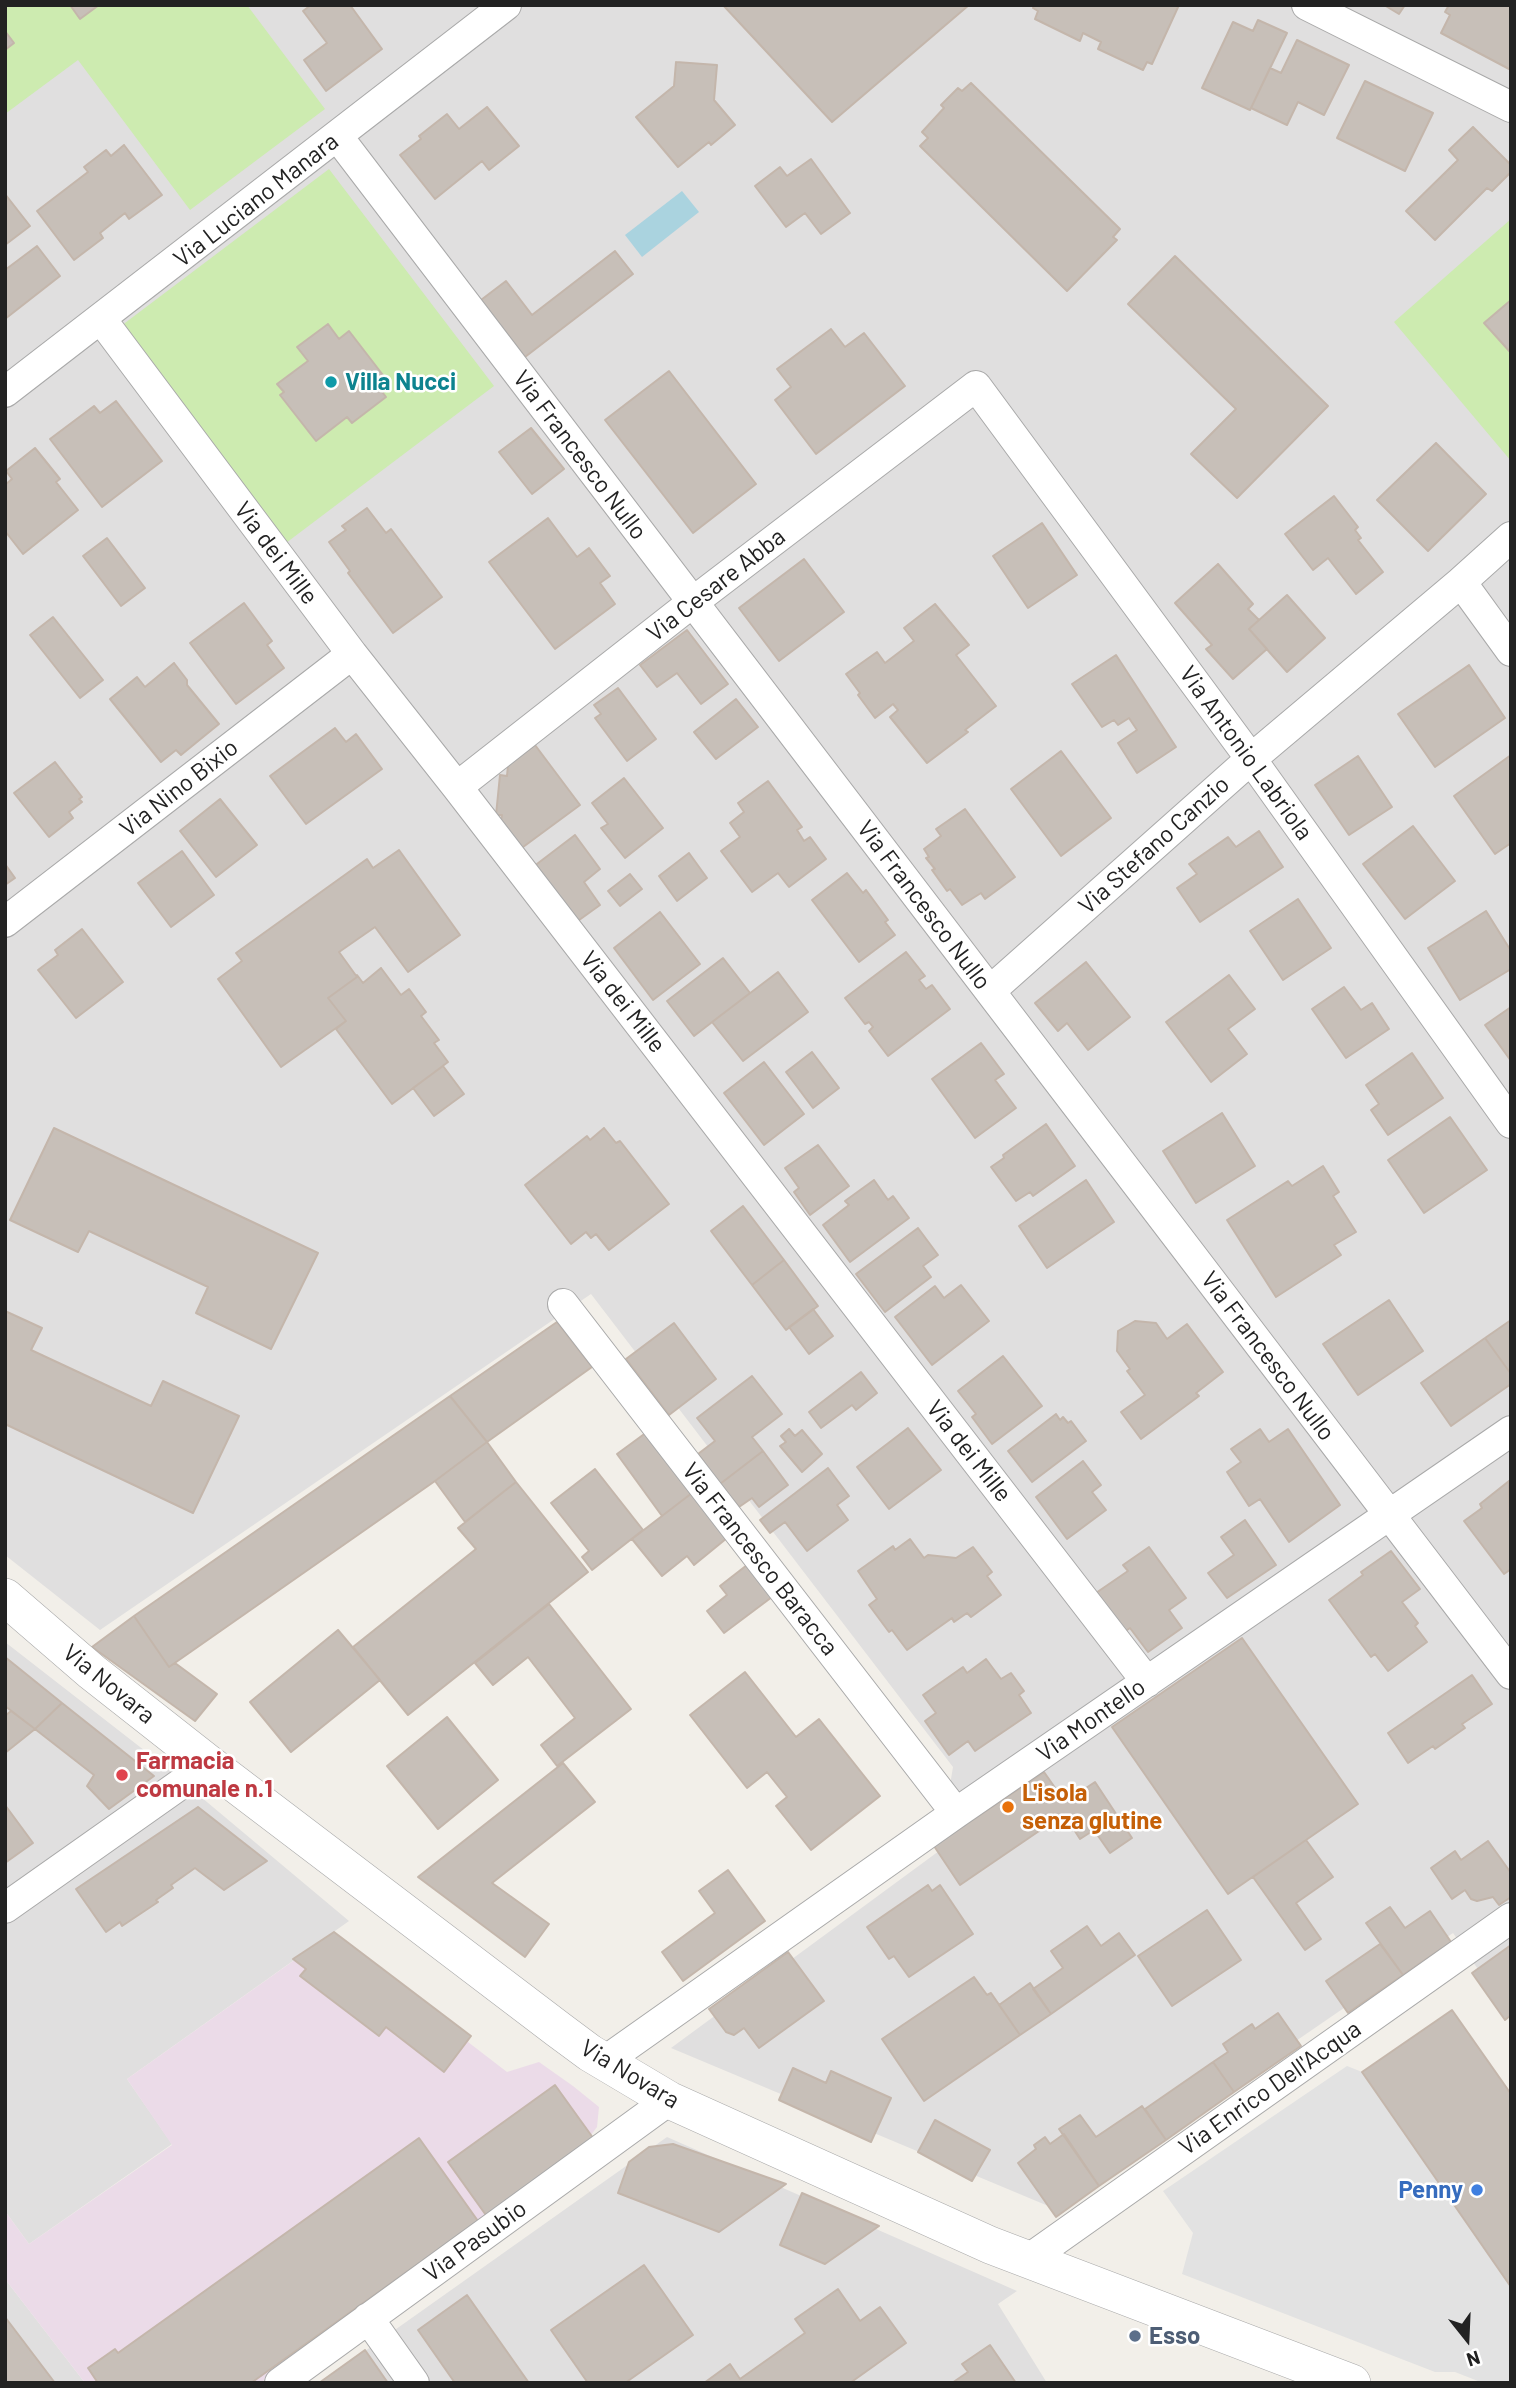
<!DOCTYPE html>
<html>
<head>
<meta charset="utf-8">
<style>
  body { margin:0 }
  #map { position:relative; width:1516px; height:2388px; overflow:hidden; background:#f2efe9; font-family:Barlow,sans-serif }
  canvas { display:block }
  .frame { position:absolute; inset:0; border:7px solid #222; pointer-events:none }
  .north { position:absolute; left:1432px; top:2304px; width:70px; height:70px; -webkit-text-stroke:5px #fff; paint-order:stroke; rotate:162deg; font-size:19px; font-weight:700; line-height:28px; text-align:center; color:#222 }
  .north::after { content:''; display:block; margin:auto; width:24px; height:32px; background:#222; clip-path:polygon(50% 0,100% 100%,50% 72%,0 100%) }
</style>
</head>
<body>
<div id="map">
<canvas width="1516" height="2388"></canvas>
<div class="frame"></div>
<div class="north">N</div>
</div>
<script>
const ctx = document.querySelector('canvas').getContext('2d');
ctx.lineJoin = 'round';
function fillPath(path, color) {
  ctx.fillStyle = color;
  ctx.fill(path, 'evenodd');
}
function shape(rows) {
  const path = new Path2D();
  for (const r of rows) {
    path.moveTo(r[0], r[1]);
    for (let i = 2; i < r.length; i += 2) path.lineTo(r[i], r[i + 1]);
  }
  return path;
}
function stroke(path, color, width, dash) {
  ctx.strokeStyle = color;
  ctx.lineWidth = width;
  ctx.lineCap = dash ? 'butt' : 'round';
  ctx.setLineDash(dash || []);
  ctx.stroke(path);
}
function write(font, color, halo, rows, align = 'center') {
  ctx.font = font + ' Barlow,sans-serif';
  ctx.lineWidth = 5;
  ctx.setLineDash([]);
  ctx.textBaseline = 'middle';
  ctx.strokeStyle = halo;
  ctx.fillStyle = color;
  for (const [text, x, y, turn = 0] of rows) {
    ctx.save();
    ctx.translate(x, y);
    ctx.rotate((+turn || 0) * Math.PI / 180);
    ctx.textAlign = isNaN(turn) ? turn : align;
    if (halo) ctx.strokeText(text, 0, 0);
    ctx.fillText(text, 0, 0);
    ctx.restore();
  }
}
fillPath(shape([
  [5,5,1511,5,1511,2017,1453,1933,1053,2208,671,2048,939,1851,953,1767,591,1294,100,1630,5,1555],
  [5,1642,158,1761,349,1921,127,2079,172,2144,29,2244,5,2211],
  [667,2137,1017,2291,998,2304,1047,2383,320,2383],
  [5,2279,85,2383,5,2383]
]), '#e0dfdf');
fillPath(shape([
  [334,1932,471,2036,468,2042,507,2072,539,2062,573,2086,599,2107,597,2127,591,2135,596,2142,260,2383,85,2383,5,2279,5,2211,29,2244,172,2145,127,2079]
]), '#ebdbe8');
fillPath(shape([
  [5,5,247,5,325,109,190,210,78,60,5,114],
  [329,169,494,386,282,546,117,329],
  [1511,219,1511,461,1394,322]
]), '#cdebb0');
fillPath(shape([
  [1347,2066,1362,2072,1511,2287,1511,2383,1483,2383,1455,2372,1435,2372,1182,2274,1193,2233,1163,2191]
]), '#e2e2e2');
fillPath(shape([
  [682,191,699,212,642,257,625,235]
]), '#aad3df');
const building = shape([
  [70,5,99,5,80,19,70,5],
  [311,5,350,5,382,49,326,91,304,60,327,43,303,11,311,5],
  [723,5,969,5,832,122,723,5],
  [1034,5,1179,5,1152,64,1147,62,1143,70,1098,49,1101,42,1083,33,1080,41,1035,19,1038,11,1033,8,1034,5],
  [1384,5,1405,5,1399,14,1384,5],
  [1449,5,1511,5,1511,70,1441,33,1450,15,1445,12,1449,5],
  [1258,20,1287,33,1250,110,1202,88,1233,22,1253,31,1258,20],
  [5,31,14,43,5,50,5,31],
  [1297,40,1349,65,1324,115,1298,102,1287,125,1251,108,1270,68,1281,73,1297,40],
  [676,62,717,65,714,100,735,125,711,145,709,142,678,167,636,117,674,86,676,62],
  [1365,81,1433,113,1405,171,1337,138,1365,81],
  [971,83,1120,229,1113,237,1117,240,1067,291,920,146,928,138,922,132,944,108,941,105,958,88,962,91,971,83],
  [487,107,519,146,489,170,482,161,435,199,400,155,421,139,419,136,447,114,459,129,487,107],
  [1473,127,1511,165,1511,172,1492,191,1487,188,1435,240,1406,211,1458,160,1449,150,1473,127],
  [124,145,162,195,129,219,125,213,100,233,103,238,74,260,37,211,88,172,84,167,106,150,111,156,124,145],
  [811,159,850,213,821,234,805,213,786,227,755,186,780,167,787,176,811,159],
  [5,194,30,226,5,245,5,194],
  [37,246,60,276,5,319,5,270,37,246],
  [615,251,633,274,525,357,481,300,506,281,532,315,615,251],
  [1175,256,1328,406,1237,498,1191,454,1236,409,1128,304,1175,256],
  [1511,300,1511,353,1484,323,1511,300],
  [328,324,339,339,349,331,386,379,377,385,386,397,352,423,347,417,316,441,280,395,284,392,277,384,308,361,297,347,328,324],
  [831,329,845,347,864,333,905,386,816,454,775,400,791,387,777,369,831,329],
  [669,371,756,484,693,533,605,420,669,371],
  [116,401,162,461,102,507,50,439,94,406,100,413,116,401],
  [531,428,564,469,532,494,499,452,531,428],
  [1436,443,1486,494,1428,551,1377,500,1436,443],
  [35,448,60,479,56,482,78,510,23,554,5,531,5,485,12,479,6,471,35,448],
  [1334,496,1358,527,1355,530,1361,538,1358,540,1383,572,1356,594,1328,558,1313,570,1285,534,1334,496],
  [367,508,386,533,391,529,442,597,393,633,348,573,350,571,329,542,346,530,342,526,367,508],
  [548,518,577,557,589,548,610,576,600,583,615,604,555,649,489,562,548,518],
  [1042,523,1077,575,1028,608,993,556,1042,523],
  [107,538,145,588,121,606,83,556,107,538],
  [804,559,844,612,779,661,739,608,804,559],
  [1218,564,1253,604,1248,609,1259,620,1249,629,1267,649,1233,679,1206,649,1212,645,1175,603,1218,564],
  [1287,595,1325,638,1287,672,1249,629,1287,595],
  [244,603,272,641,267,645,284,668,236,704,190,643,244,603],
  [935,604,969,645,956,655,996,706,965,730,968,732,927,763,890,717,898,710,893,704,875,718,858,695,860,693,846,674,877,652,885,663,914,641,904,628,935,604],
  [53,617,103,680,80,698,30,635,53,617],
  [687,630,728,684,701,704,677,673,657,687,640,665,687,630],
  [1116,655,1176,747,1137,773,1118,743,1137,730,1129,718,1118,725,1114,720,1102,727,1072,684,1116,655],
  [174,663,187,680,187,685,219,724,181,755,176,750,161,762,110,699,137,677,145,687,174,663],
  [1469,665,1505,718,1435,767,1398,714,1469,665],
  [618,688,656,739,627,761,595,718,601,714,594,705,618,688],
  [736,699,758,727,716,759,694,732,736,699],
  [335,728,346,742,356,734,382,769,306,824,270,776,335,728],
  [535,745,580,805,519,850,500,826,502,815,496,815,500,775,507,776,508,765,535,745],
  [1061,751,1111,818,1061,856,1011,789,1061,751],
  [1511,755,1511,843,1495,854,1454,796,1511,755],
  [1358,756,1392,807,1349,835,1315,785,1358,756],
  [55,762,82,797,79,799,82,802,69,812,73,818,49,837,14,793,55,762],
  [624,778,663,828,625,858,601,828,608,824,592,803,624,778],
  [768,781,802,827,797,830,804,841,810,837,826,859,789,887,778,873,752,892,721,851,740,837,730,823,744,812,738,803,768,781],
  [220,799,257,845,216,877,180,831,220,799],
  [965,809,1015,877,985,899,981,893,962,905,950,889,947,891,932,870,935,869,926,858,929,857,924,849,941,836,936,829,965,809],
  [1413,826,1455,881,1405,919,1363,864,1413,826],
  [1259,831,1283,867,1200,922,1177,888,1197,874,1189,864,1228,837,1236,847,1259,831],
  [575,835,600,869,584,882,600,905,575,923,533,867,575,835],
  [399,850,460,935,408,972,375,927,339,952,357,977,328,998,346,1021,281,1067,218,979,242,961,236,953,367,859,373,868,399,850],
  [182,851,214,895,171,927,138,883,182,851],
  [689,853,707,878,677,901,659,876,689,853],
  [5,864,15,878,5,885,5,864],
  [847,873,863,893,866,890,888,920,885,922,895,935,859,962,812,900,847,873],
  [630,874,642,889,620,906,608,891,630,874],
  [1298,899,1331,948,1283,980,1250,931,1298,899],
  [1486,911,1511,951,1511,969,1460,1000,1428,948,1486,911],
  [660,912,700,964,653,1000,614,948,660,912],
  [82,929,123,982,76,1018,38,970,58,955,55,950,82,929],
  [906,952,925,976,919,980,926,989,932,985,950,1009,888,1056,869,1031,873,1027,869,1022,865,1024,845,998,906,952],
  [723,958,750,993,694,1036,667,1001,723,958],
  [1086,962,1130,1017,1088,1050,1067,1023,1058,1031,1035,1003,1086,962],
  [381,968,401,995,409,989,426,1012,421,1016,439,1040,434,1043,448,1062,392,1104,336,1029,346,1021,328,998,357,977,357,975,363,983,381,968],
  [778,972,808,1012,743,1061,712,1022,778,972],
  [1229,975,1255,1009,1228,1029,1247,1054,1211,1082,1166,1022,1229,975],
  [1344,987,1361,1010,1372,1003,1389,1029,1346,1058,1312,1009,1344,987],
  [1511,1007,1511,1061,1485,1025,1511,1007],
  [981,1043,1004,1074,995,1080,1016,1108,975,1138,932,1079,981,1043],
  [812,1052,839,1088,813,1108,786,1072,812,1052],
  [1412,1053,1443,1098,1388,1135,1371,1110,1379,1104,1366,1085,1412,1053],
  [764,1062,804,1114,764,1145,724,1093,764,1062],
  [443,1066,464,1094,434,1116,413,1088,443,1066],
  [1222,1113,1255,1166,1196,1203,1163,1151,1222,1113],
  [1450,1117,1487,1170,1424,1213,1388,1160,1450,1117],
  [1046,1124,1075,1166,1033,1196,1030,1192,1016,1201,991,1167,1004,1158,1003,1155,1046,1124],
  [54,1128,318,1253,271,1349,196,1313,208,1287,89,1231,78,1252,10,1220,54,1128],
  [604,1128,616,1143,620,1141,669,1204,609,1250,596,1234,591,1238,586,1232,571,1244,525,1185,587,1136,590,1140,604,1128],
  [818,1145,849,1186,810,1215,794,1192,799,1188,785,1168,818,1145],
  [1323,1166,1339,1192,1333,1196,1356,1232,1334,1245,1341,1255,1276,1297,1227,1220,1288,1181,1292,1186,1323,1166],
  [874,1180,888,1200,893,1196,909,1218,850,1262,823,1225,849,1205,845,1201,874,1180],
  [1086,1180,1114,1222,1047,1268,1019,1226,1086,1180],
  [743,1206,784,1260,752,1285,711,1231,743,1206],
  [918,1228,938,1255,923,1266,931,1277,885,1312,856,1274,918,1228],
  [784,1260,818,1306,786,1330,752,1285,784,1260],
  [961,1285,989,1321,932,1365,895,1317,935,1286,944,1298,961,1285],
  [1389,1300,1423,1351,1358,1395,1323,1344,1389,1300],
  [813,1309,833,1336,809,1354,789,1327,813,1309],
  [5,1311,42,1328,31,1350,151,1406,163,1381,239,1416,193,1513,5,1424,5,1311],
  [1511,1320,1511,1374,1485,1338,1511,1320],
  [1135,1321,1156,1323,1167,1339,1187,1324,1223,1372,1196,1393,1199,1396,1141,1439,1121,1412,1145,1395,1127,1371,1130,1369,1117,1351,1118,1331,1135,1321],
  [557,1322,592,1367,487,1442,450,1396,557,1322],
  [674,1323,716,1379,669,1415,626,1359,674,1323],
  [1485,1338,1511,1374,1511,1384,1451,1426,1421,1383,1485,1338],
  [1003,1356,1042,1406,992,1444,972,1417,976,1414,958,1391,1003,1356],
  [861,1372,877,1393,856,1410,852,1405,821,1428,809,1412,861,1372],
  [752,1376,782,1414,752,1437,763,1451,720,1484,698,1454,715,1441,697,1418,752,1376],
  [450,1396,487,1442,435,1481,169,1667,134,1616,450,1396],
  [1056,1414,1060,1420,1063,1417,1068,1423,1071,1421,1086,1441,1032,1482,1008,1451,1056,1414],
  [908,1428,941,1470,889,1509,857,1467,908,1428],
  [789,1429,795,1436,802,1430,822,1454,802,1472,780,1446,786,1442,781,1436,789,1429],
  [1260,1429,1269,1442,1288,1429,1340,1505,1289,1542,1260,1499,1249,1506,1227,1472,1241,1462,1231,1449,1260,1429],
  [647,1432,692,1493,662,1516,617,1454,647,1432],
  [487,1442,516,1482,465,1522,435,1481,487,1442],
  [763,1451,788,1485,759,1507,752,1498,739,1507,720,1484,763,1451],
  [1083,1461,1101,1485,1092,1492,1106,1510,1067,1539,1036,1497,1083,1461],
  [828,1468,849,1496,837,1505,848,1520,807,1551,785,1522,770,1533,760,1520,828,1468],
  [595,1469,643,1530,592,1570,582,1557,589,1551,551,1503,595,1469],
  [1509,1481,1511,1569,1504,1574,1464,1521,1482,1508,1480,1504,1509,1481],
  [516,1482,588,1572,408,1715,353,1647,476,1549,458,1528,516,1482],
  [692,1493,727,1538,694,1565,687,1556,662,1576,632,1539,692,1493],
  [1245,1520,1276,1565,1227,1598,1208,1573,1234,1555,1221,1537,1245,1520],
  [910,1539,924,1558,928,1555,956,1558,973,1547,992,1572,987,1576,1001,1595,971,1617,967,1613,954,1622,952,1618,907,1650,892,1630,889,1632,869,1605,877,1599,858,1571,893,1546,895,1550,910,1539],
  [1149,1547,1186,1598,1169,1610,1182,1628,1148,1652,1130,1628,1121,1634,1093,1595,1128,1571,1123,1565,1149,1547],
  [1391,1551,1420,1589,1402,1602,1418,1623,1415,1626,1427,1642,1388,1671,1375,1654,1371,1657,1329,1600,1363,1575,1361,1572,1391,1551],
  [747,1565,772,1597,724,1633,707,1611,727,1595,720,1586,747,1565],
  [549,1604,631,1709,557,1766,541,1745,575,1718,528,1657,493,1685,475,1663,549,1604],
  [134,1616,169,1667,175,1663,217,1694,195,1721,92,1647,134,1616],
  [338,1630,380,1680,291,1752,250,1702,338,1630],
  [1242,1638,1358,1804,1228,1894,1112,1727,1242,1638],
  [5,1657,62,1703,35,1729,5,1706,5,1657],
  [986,1659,1001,1679,1011,1673,1024,1691,1019,1695,1031,1713,975,1751,968,1741,949,1755,925,1721,936,1713,923,1695,963,1667,967,1673,986,1659],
  [745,1672,796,1737,819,1719,880,1796,811,1850,776,1806,787,1797,767,1772,747,1788,690,1715,745,1672],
  [1472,1675,1492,1704,1462,1724,1465,1728,1435,1749,1433,1746,1408,1763,1388,1733,1472,1675],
  [62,1703,154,1776,109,1809,87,1786,94,1775,35,1729,62,1703],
  [11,1711,35,1729,5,1753,5,1716,11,1711],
  [447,1717,498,1780,438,1829,387,1766,447,1717],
  [563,1763,595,1802,492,1883,549,1924,525,1957,418,1877,563,1763],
  [1044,1772,1065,1802,1095,1782,1132,1838,1110,1853,1094,1830,1080,1839,1064,1814,960,1885,934,1846,1044,1772],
  [5,1805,33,1843,5,1863,5,1805],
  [198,1807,267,1861,224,1890,195,1868,171,1885,173,1888,156,1900,158,1902,122,1926,120,1922,106,1932,76,1889,198,1807],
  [1306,1840,1333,1877,1296,1903,1321,1939,1305,1950,1253,1877,1306,1840],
  [1488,1841,1511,1873,1511,1897,1499,1905,1493,1897,1477,1901,1471,1899,1465,1890,1452,1899,1431,1868,1455,1851,1461,1860,1488,1841],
  [728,1870,765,1921,683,1981,662,1952,715,1913,699,1891,728,1870],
  [928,1885,932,1891,940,1885,973,1934,909,1977,894,1956,889,1959,867,1927,928,1885],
  [1390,1907,1405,1928,1430,1911,1451,1942,1403,1975,1366,1923,1390,1907],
  [1207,1910,1241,1960,1172,2006,1138,1956,1207,1910],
  [1087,1926,1101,1946,1119,1933,1135,1955,1051,2014,1033,1989,1063,1968,1051,1951,1087,1926],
  [334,1932,471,2036,444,2072,386,2027,379,2036,300,1976,306,1969,293,1959,334,1932],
  [1380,1944,1403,1975,1348,2013,1326,1981,1380,1944],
  [1511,1945,1511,2015,1505,2020,1472,1973,1511,1945],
  [788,1952,824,2001,759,2048,744,2028,734,2035,726,2032,709,2009,788,1952],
  [974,1977,987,1995,991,1993,1020,2035,924,2101,882,2039,974,1977],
  [1030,1983,1051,2014,1020,2035,999,2005,1030,1983],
  [1452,2010,1511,2094,1511,2287,1362,2072,1452,2010],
  [1278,2013,1301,2046,1234,2092,1213,2062,1228,2052,1223,2044,1252,2024,1255,2029,1278,2013],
  [1213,2062,1234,2092,1166,2140,1145,2109,1213,2062],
  [793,2068,826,2083,831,2071,891,2098,871,2142,779,2100,793,2068],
  [555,2085,596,2142,488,2218,448,2162,555,2085],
  [1142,2106,1166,2140,1099,2186,1059,2129,1080,2115,1096,2137,1142,2106],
  [935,2120,990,2150,972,2181,918,2152,935,2120],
  [1064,2134,1099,2186,1056,2217,1018,2163,1036,2149,1034,2145,1045,2137,1050,2144,1064,2134],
  [419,2138,478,2221,251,2383,98,2383,88,2368,115,2349,118,2353,419,2138],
  [673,2144,786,2184,719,2232,618,2193,629,2162,649,2147,673,2144],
  [802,2193,879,2226,825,2264,780,2245,802,2193],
  [644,2265,693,2335,625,2383,588,2383,551,2330,644,2265],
  [838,2289,860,2321,880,2307,906,2343,850,2383,704,2383,730,2364,740,2379,805,2333,795,2319,838,2289],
  [467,2295,529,2383,455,2383,418,2330,467,2295],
  [5,2317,55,2383,5,2383,5,2317],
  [990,2345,1016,2383,952,2383,968,2372,962,2364,990,2345],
  [365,2350,388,2383,319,2383,365,2350]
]);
fillPath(building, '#c7bfb8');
stroke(building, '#c4b6ab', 2);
const minor = shape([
  [1307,5,1511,107],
  [338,137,1511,1674],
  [101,319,352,654,457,787,1147,1682],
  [5,392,506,5],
  [1461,582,1511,651],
  [457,787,693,602,976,386,1251,759,1511,1123],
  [5,922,352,654],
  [990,991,1251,759,1461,582,1511,537],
  [563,1304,956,1813],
  [5,1908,209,1764],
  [605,2061,956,1813,1511,1431],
  [1029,2259,1511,1918],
  [368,2318,414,2383],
  [280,2383,669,2100]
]);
const tertiary = shape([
  [5,1597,92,1672,209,1764,559,2030,590,2053,669,2100,990,2245,1352,2383]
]);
stroke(minor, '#a9a9a9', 32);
stroke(tertiary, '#a9a9a9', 38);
stroke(minor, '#fff', 30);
stroke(tertiary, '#fff', 37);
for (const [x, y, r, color] of [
  [331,382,7,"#0f9aa8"],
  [122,1775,7,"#e0444e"],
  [1008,1807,7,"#e8710a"],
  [1477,2190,7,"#3f7fe0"],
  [1135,2336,7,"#5c6f8a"]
]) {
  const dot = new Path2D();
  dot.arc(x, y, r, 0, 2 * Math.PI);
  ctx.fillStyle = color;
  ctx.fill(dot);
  stroke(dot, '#fff', 2.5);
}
write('24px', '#222', '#fff', [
  ["Via Luciano Manara",256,200,-38],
  ["Via Francesco Nullo",580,455,53],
  ["Via dei Mille",276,553,53],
  ["Via Cesare Abba",716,585,-38],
  ["Via Antonio Labriola",1246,753,54],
  ["Via Nino Bixio",179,788,-38],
  ["Via Stefano Canzio",1154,845,-42],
  ["Via Francesco Nullo",924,905,53],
  ["Via dei Mille",623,1002,52],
  ["Via Francesco Nullo",1268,1356,53],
  ["Via dei Mille",969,1451,52],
  ["Via Francesco Baracca",760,1559,52],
  ["Via Novara",109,1684,39],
  ["Via Montello",1091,1720,-35],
  ["Via Novara",630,2074,31],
  ["Via Enrico Dell'Acqua",1270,2088,-35],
  ["Via Pasubio",475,2241,-36]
]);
write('bold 24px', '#0d838f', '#fff', [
  ["Villa Nucci",345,382]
], 'left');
write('bold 24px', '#be3a42', '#fff', [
  ["Farmacia",136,1761],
  ["comunale n.1",136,1789]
], 'left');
write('bold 24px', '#c56008', '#fff', [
  ["L'isola",1022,1793],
  ["senza glutine",1022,1821]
], 'left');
write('bold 24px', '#366cbe', '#fff', [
  ["Penny",1463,2190]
], 'right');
write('bold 24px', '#4e5e75', '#fff', [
  ["Esso",1149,2336]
], 'left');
</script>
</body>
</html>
